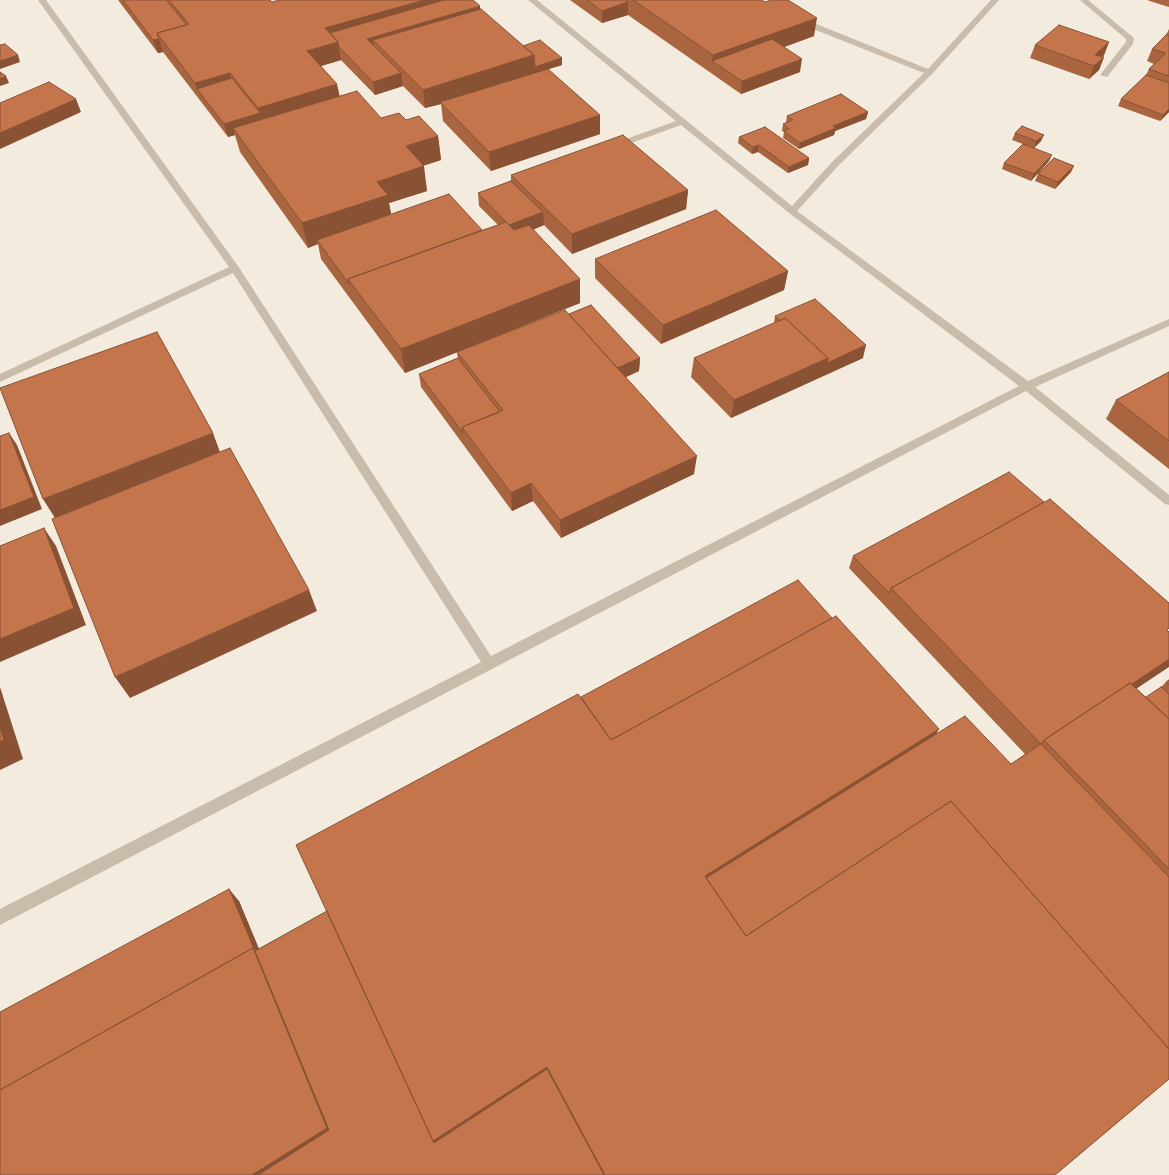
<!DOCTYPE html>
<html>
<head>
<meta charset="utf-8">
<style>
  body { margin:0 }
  canvas { display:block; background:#f2ebde }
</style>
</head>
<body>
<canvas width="1169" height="1175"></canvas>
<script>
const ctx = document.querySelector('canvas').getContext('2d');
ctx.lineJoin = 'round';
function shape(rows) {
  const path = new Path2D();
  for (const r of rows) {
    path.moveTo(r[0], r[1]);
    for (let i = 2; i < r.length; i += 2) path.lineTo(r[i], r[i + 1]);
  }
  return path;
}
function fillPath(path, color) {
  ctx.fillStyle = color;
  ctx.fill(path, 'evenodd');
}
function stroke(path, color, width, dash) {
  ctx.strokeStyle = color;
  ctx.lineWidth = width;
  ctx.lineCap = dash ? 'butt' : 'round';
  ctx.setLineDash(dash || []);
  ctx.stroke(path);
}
fillPath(shape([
  [38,0,46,0,238,266,491,656,1019,386,789,213,681,125,618,148,612,148,612,144,676,121,528,0,537,0,792,206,832,162,924,73,798,23,798,19,804,19,928,69,991,0,999,0,932,74,838,166,797,211,1028,381,1169,319,1169,326,1035,387,1169,495,1169,505,1165,504,1026,391,0,925,0,909,481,662,233,273,0,382,0,374,229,267,38,0],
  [1080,0,1088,0,1134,38,1133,44,1107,77,1100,75,1126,42,1126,39,1080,0]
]), '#cabcaa');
fillPath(shape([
  [118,0,270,0,272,2,480,9,523,46,562,65,548,69,600,134,491,171,443,121,441,104,425,108,403,86,375,95,341,60,321,66,340,97,381,118,406,120,438,136,441,160,423,166,427,191,389,203,391,214,482,230,498,225,479,206,478,193,511,181,511,175,688,190,686,209,572,254,544,225,533,230,580,303,405,373,321,259,318,244,308,248,240,152,235,135,228,137,163,52,158,53],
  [570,0,762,0,814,36,784,47,800,72,741,94,628,15,602,23],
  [1147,0,1169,0,1169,7,1159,4],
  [1169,29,1169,112,1160,121,1118,106,1121,99,1146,75,1149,69,1154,64,1147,61,1152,49,1166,35],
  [1109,42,1104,55,1102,57,1104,57,1099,70,1089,79,1030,58,1035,45],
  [868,112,866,119,835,131,834,135,799,149,783,138,784,132,782,131,783,124,786,123,786,122,787,116],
  [1015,133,1041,141,1034,148,1049,161,1031,181,1002,169,1004,163,1023,144,1012,140],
  [739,137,809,158,808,165,788,173,758,152,752,154,738,143],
  [1071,172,1055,189,1035,181,1038,174],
  [595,259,788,271,784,290,661,344,595,278],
  [569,314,640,358,639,371,626,377,694,474,561,538,533,501,512,511,421,387,419,374,458,358,457,352],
  [775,316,863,358,731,418,691,377,694,358,774,324],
  [1169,372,1169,469,1106,419,1116,400],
  [853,556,1136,688,1146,697,1161,687,1166,682,1169,680,1169,1079,1055,1175,0,1175,239,901,259,949,327,911,581,697,936,734,1011,764,1025,754,849,568]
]), '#a96540');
fillPath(shape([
  [424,0,467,0,338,44,341,60,311,69,307,51,325,28],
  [628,2,628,15,602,23,602,11],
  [480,6,481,19,373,40,375,50,367,39],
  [817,18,814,36,724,69,712,61,713,55],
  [159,39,163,52,158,53,153,40],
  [1109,42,1104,55,1092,66,1095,55],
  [18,55,20,62,0,69,0,61],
  [534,55,562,58,562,65,441,103,440,102,441,104,425,108,423,90],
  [1104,57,1099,70,1089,79,1094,66],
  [802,59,800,72,741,94,742,81],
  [230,73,235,91,197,89,201,101,195,83],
  [401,73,403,86,375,95,373,82],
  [6,76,9,83,0,86,0,79],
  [337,84,341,102,233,128,235,135,228,137,224,124,260,113,258,108],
  [76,99,81,112,0,149,0,133],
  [1169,109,1169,112,1160,121,1163,115],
  [868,112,866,119,835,131,834,135,799,149,800,143,833,126],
  [600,115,600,134,491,171,489,152],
  [1044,135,1041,141,1034,148,1036,141],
  [438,136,441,160,409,170,406,146],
  [759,145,758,152,752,154,753,147],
  [1052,155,1049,161,1031,181,1034,174],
  [809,158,808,165,788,173,789,167],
  [424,166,427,191,389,203,392,219,317,240,318,244,308,248,302,223,377,182],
  [1074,166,1071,172,1055,189,1058,182],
  [688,190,686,209,572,254,572,234],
  [543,212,544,225,510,238,509,225],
  [788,271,784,290,661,344,663,325],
  [580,279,580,303,405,373,401,349],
  [866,345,863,358,731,418,734,400,828,358],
  [640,358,639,371,613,383,613,370],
  [9,433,17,445,42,509,0,526,0,507],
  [213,433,220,452,55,518,43,499],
  [697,456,694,474,561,538,560,520],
  [531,483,533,501,512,511,511,493],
  [44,528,56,546,86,625,0,662,0,639],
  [309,590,317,611,130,698,115,677],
  [1169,659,1169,667,1050,746,1045,741],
  [0,687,23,759,0,770],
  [939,729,928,749,709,887,705,876],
  [229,889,239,901,337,1136,276,1175,252,1175],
  [547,1067,548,1077,439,1149,433,1141]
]), '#895234');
const building = shape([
  [123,0,166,0,187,25,157,33,159,39,153,40,123,0],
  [169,0,270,0,272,2,279,0,424,0,325,28,338,42,307,51,337,84,258,108,230,73,195,83,157,33,189,24,169,0],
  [444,0,473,0,480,6,367,39,401,73,373,82,339,47,338,42,330,33,444,0],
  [587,0,625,0,628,2,602,11,587,0],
  [633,0,762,0,765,2,772,0,788,0,817,18,713,55,633,0],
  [481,9,534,55,423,90,373,40,481,9],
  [1059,25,1109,42,1095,55,1104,57,1094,66,1035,45,1059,25],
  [1166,35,1169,36,1169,76,1149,69,1166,53,1152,49,1166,35],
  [772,39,802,59,742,81,712,61,772,39],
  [540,40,562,58,535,67,534,55,523,46,540,40],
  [5,44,18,55,0,61,0,45,5,44],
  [548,69,600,115,489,152,440,102,548,69],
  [0,72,6,76,0,79,0,72],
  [1146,75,1169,83,1169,109,1163,115,1121,99,1146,75],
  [232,78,260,113,224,124,197,89,232,78],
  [49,82,76,99,0,133,0,103,49,82],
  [357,91,381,118,399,113,406,120,419,116,438,136,406,146,424,166,377,182,388,195,302,223,233,128,357,91],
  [841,94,868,112,833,126,836,128,800,143,784,131,789,129,783,124,793,120,787,116,841,94],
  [1022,126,1044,135,1036,141,1015,133,1022,126],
  [765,127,809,158,789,167,759,145,753,147,739,137,765,127],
  [623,135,688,190,572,234,511,175,623,135],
  [1023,144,1052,155,1034,174,1004,163,1023,144],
  [1054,158,1074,166,1058,182,1038,174,1054,158],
  [511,181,543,212,509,225,478,193,511,181],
  [449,194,482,230,348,279,349,284,317,240,449,194],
  [716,210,788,271,663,325,595,259,716,210],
  [506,222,514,230,529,225,580,279,401,349,348,279,506,222],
  [815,299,866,345,827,363,828,358,785,318,780,321,775,316,815,299],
  [591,305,640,358,617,368,569,314,591,305],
  [565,310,697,456,560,520,531,483,511,493,462,427,503,410,457,352,565,310],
  [785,318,828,358,734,400,694,358,785,318],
  [157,332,213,433,43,499,0,388,157,332],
  [458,358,500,412,462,427,463,433,419,374,458,358],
  [1169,372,1169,441,1116,400,1169,372],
  [9,433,34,497,0,510,0,436,9,433],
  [230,448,309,590,115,677,52,519,230,448],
  [1009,472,1044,502,891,588,889,593,853,556,1009,472],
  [1050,499,1169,603,1169,628,1167,630,1169,632,1169,659,1132,684,1130,683,1044,740,1041,744,891,588,1050,499],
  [44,528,74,608,0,639,0,546,44,528],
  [798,580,832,618,611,740,581,697,798,580],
  [836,616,939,729,705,876,746,936,951,801,1169,1049,1169,1079,1055,1175,605,1175,547,1067,433,1141,296,845,578,694,611,740,836,616],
  [1169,680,1169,685,1166,682,1169,680],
  [1130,683,1169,719,1169,869,1044,740,1130,683],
  [1161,687,1169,694,1169,719,1146,697,1161,687],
  [965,716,1011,764,1041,744,1169,877,1169,1049,951,801,746,936,706,878,965,716],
  [0,726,4,740,0,742,0,726],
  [229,889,255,951,253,948,0,1090,0,1012,229,889],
  [327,911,434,1143,547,1069,604,1175,258,1175,329,1130,255,951,327,911],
  [253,948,327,1128,252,1175,0,1175,0,1090,253,948]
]);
fillPath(building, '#c4754b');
stroke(building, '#895234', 1);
</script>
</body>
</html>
